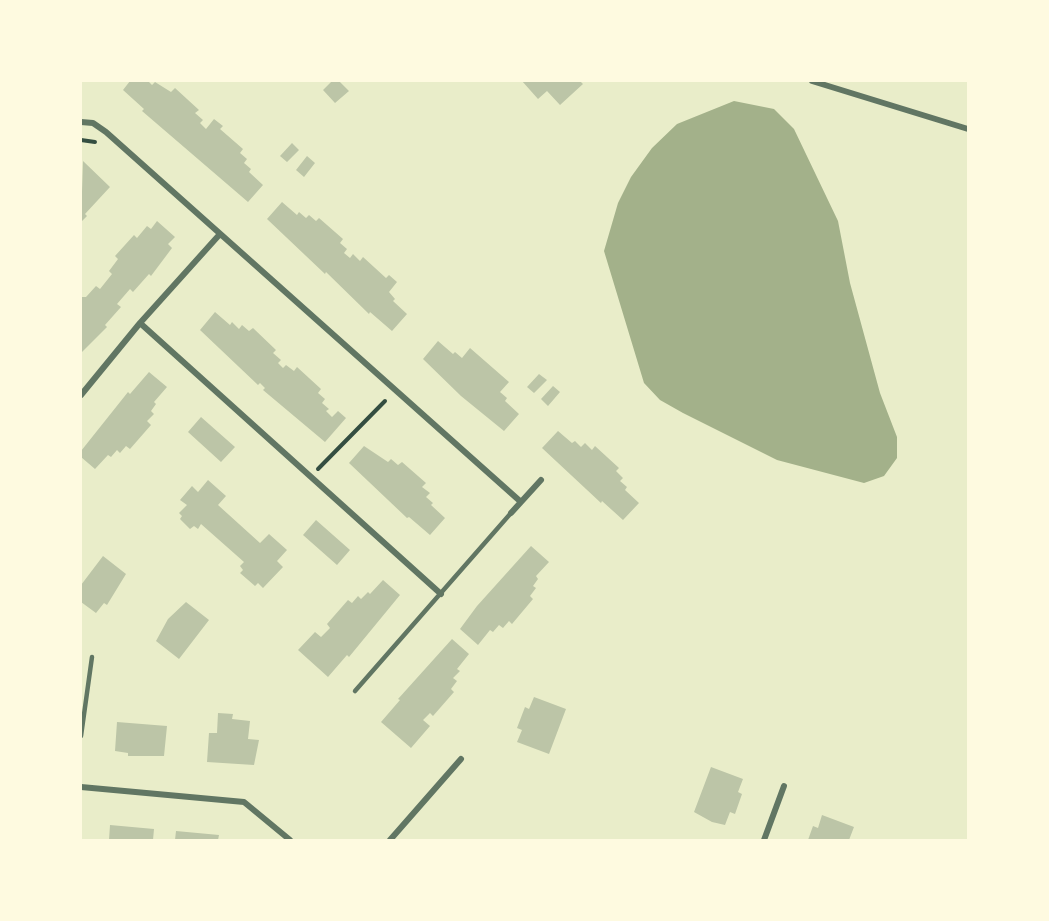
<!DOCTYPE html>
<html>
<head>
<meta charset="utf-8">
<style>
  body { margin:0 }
  #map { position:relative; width:1049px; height:921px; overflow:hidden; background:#e9edc9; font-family:Montserrat,sans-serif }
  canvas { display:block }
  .frame { position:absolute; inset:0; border:82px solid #fefae0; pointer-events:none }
</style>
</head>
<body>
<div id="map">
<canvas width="1049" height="921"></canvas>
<div class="frame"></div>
</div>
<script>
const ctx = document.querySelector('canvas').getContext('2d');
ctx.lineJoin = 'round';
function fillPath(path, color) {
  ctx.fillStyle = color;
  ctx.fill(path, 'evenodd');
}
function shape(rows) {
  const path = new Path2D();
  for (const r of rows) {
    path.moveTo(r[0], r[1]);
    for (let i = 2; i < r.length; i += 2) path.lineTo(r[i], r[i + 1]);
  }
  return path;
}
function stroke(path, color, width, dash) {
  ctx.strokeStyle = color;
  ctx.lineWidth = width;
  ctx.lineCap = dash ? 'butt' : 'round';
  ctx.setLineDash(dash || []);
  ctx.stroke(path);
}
fillPath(shape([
  [734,101,774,109,794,129,838,221,850,283,880,393,897,437,897,458,884,476,864,483,777,460,683,413,660,400,644,383,604,251,618,203,631,177,652,148,677,124]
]), '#a3b18a');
fillPath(shape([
  [130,81,148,81,152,85,155,82,171,92,175,88,199,110,195,113,203,120,200,123,206,129,214,119,223,126,220,129,243,149,240,153,247,159,244,163,251,169,249,172,263,185,248,202,142,111,144,109,123,90],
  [332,81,339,81,349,91,335,103,323,90],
  [522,81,580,81,583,84,560,105,547,91,538,99],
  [292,143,299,150,287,162,280,156],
  [307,156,315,163,304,177,296,170],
  [83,161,110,187,85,214,87,216,81,222],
  [282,202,297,215,299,212,306,218,309,215,316,221,319,218,343,239,340,243,347,249,344,253,350,258,353,254,360,261,363,257,386,278,389,275,397,282,389,292,395,299,393,301,407,314,392,331,370,312,369,314,326,272,325,274,267,219],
  [157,221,175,237,168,244,172,248,151,276,149,274,133,292,130,289,117,304,121,307,105,325,107,327,81,353,81,297,86,297,96,286,100,289,112,274,109,271,118,259,115,256,134,235,137,238,147,226,151,229],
  [215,312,230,325,232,322,239,329,242,325,249,331,253,328,276,350,273,353,281,360,278,363,283,368,286,365,294,371,297,367,321,389,318,393,325,399,322,403,329,409,326,411,332,417,338,411,346,418,325,442,263,390,265,388,260,383,258,385,200,330],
  [438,341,453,354,455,352,462,358,470,348,509,382,500,392,507,398,505,401,519,414,504,431,461,396,423,359],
  [149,372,167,387,154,402,156,404,151,411,154,414,147,421,151,425,130,449,126,446,120,453,117,450,111,457,108,455,95,469,81,457,81,451,128,392,130,394],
  [539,374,547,380,534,393,527,387],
  [553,386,560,392,548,406,541,399],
  [201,417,235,447,221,462,188,432],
  [558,431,572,443,575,441,581,447,585,443,592,450,595,446,619,468,616,471,623,478,620,481,627,487,625,490,639,503,623,520,602,501,601,503,542,448],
  [364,446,388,462,391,459,398,465,402,462,426,483,422,487,430,493,426,497,433,503,431,505,445,518,430,535,409,517,407,518,349,463],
  [208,480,226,496,218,505,260,543,269,534,287,550,277,561,283,567,263,588,258,583,255,586,240,573,243,570,240,566,244,562,201,524,198,529,194,526,190,529,180,519,182,516,179,513,187,505,180,500,192,486,198,492],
  [316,520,350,550,337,565,303,535],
  [531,546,549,562,536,576,538,579,533,586,536,588,530,596,533,599,512,624,509,621,503,628,499,625,493,632,490,630,478,645,460,629,477,606],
  [103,556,126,574,107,605,104,603,96,613,81,602,81,585],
  [383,580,400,595,349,657,347,655,328,677,298,650,315,632,321,637,330,628,327,624,348,600,352,603,358,596,361,599,368,592,370,594],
  [186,602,209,620,179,659,156,641,168,619],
  [452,639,469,654,457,669,460,671,453,678,457,681,451,689,454,692,433,716,430,713,423,720,430,726,411,748,381,722,400,700,398,699],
  [534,697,566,709,549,754,517,742,522,730,517,728,525,707,529,709],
  [218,713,233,714,232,719,250,721,248,739,259,740,254,765,207,762,209,733,217,733],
  [117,722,167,726,164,756,128,756,128,753,115,751],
  [711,767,743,779,738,792,742,794,735,814,730,812,725,825,712,822,694,812],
  [822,815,854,827,849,840,808,840,813,826,818,828],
  [110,825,154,829,153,840,109,840],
  [176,831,219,835,218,840,175,840]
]), '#bcc5a7');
stroke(shape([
  [81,140,95,142],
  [318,469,385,401]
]), '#344e41', 4);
stroke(shape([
  [355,691,511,513],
  [81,736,92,657]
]), '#617663', 4.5);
stroke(shape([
  [812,81,968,129],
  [81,122,93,123,106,132,521,502],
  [220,234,140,323,441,594],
  [81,395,140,323],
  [511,513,541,480],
  [81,787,244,802,290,840],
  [390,840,461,759],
  [764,840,784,786]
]), '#617663', 6);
</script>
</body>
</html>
